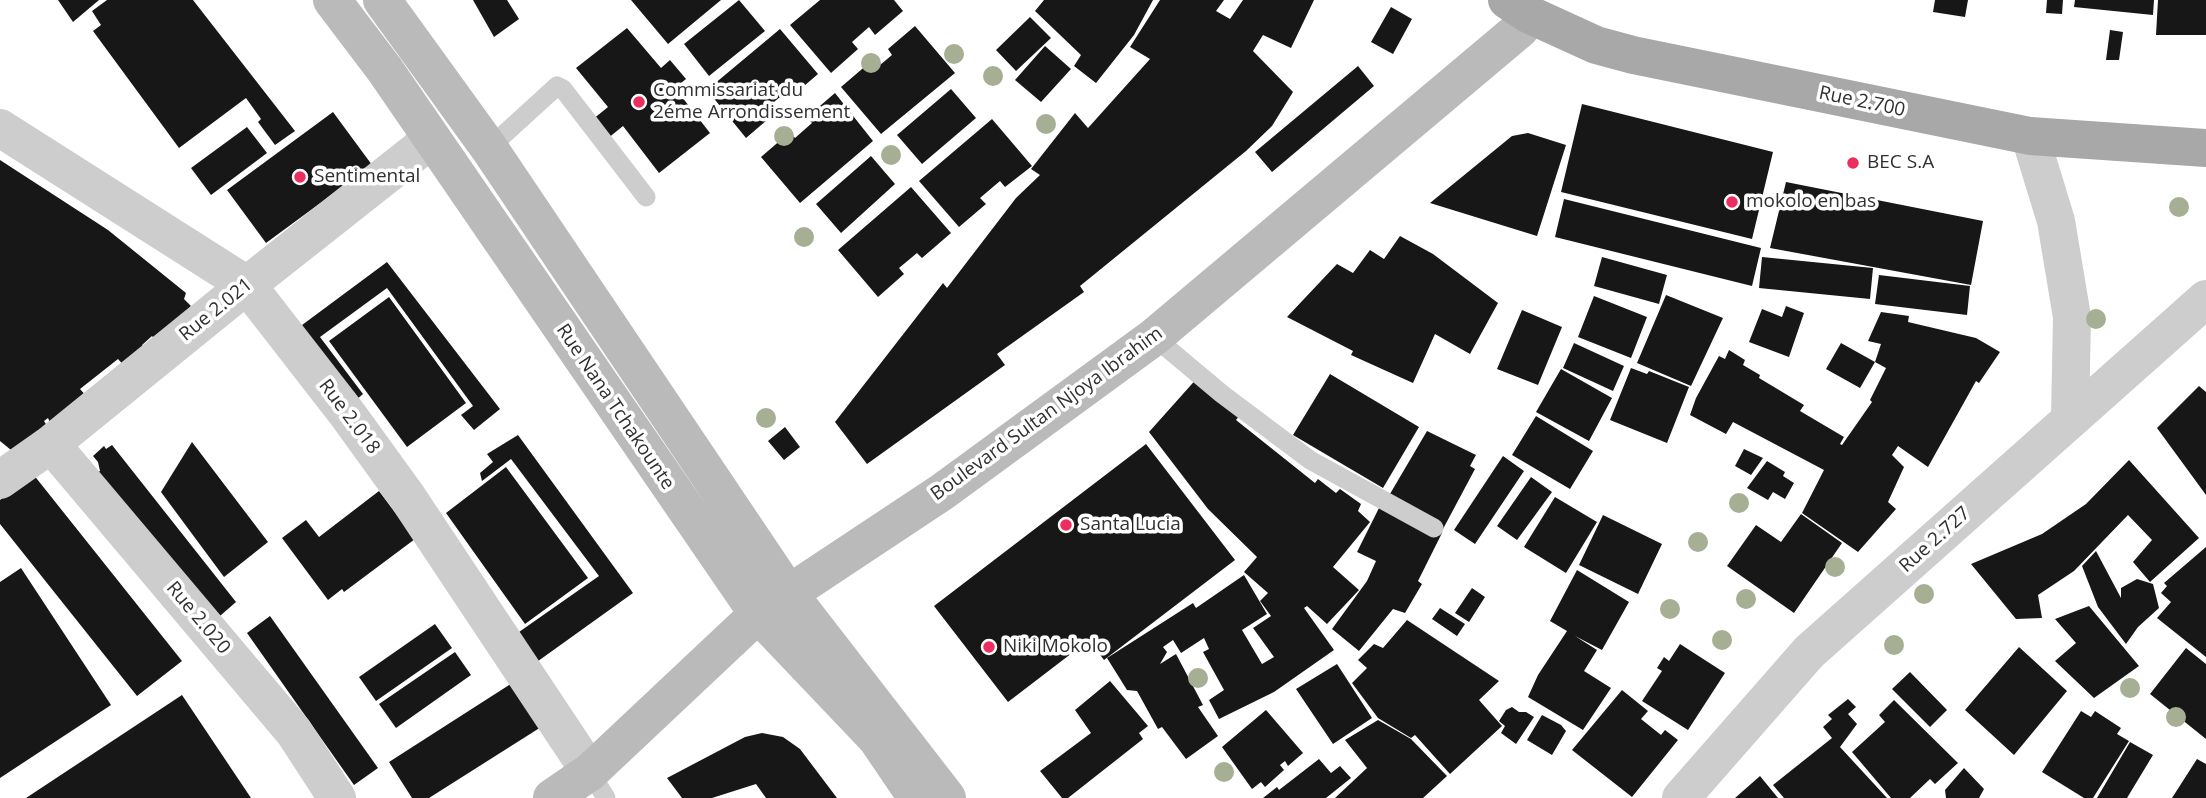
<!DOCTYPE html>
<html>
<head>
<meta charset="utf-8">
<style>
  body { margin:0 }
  canvas { display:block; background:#fff }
</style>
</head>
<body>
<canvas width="2206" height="798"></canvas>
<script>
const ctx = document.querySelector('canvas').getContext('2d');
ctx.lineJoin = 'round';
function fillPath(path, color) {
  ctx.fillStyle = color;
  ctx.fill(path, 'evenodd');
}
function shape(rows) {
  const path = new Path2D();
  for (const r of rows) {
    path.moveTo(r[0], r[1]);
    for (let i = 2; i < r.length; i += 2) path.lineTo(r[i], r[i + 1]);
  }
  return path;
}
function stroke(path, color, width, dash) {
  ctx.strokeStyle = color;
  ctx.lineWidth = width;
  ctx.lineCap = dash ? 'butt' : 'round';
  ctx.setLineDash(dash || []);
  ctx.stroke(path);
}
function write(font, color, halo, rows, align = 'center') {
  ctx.font = font + ' "Open Sans",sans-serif';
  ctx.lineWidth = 7;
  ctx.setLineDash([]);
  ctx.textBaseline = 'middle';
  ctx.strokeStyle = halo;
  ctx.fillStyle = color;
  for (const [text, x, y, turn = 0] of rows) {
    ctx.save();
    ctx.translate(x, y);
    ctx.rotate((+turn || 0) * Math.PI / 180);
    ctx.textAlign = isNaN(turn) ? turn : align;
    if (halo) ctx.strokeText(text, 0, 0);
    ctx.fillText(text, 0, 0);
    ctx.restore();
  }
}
fillPath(shape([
  [58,0,99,0,73,22],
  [107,0,193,0,295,131,275,145,258,122,261,119,246,98,179,148,93,31,101,25,92,11],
  [473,0,507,0,519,19,494,37],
  [631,0,721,0,668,44],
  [739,0,765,31,709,76,684,44],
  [820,0,894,0,903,11,875,35,869,27,852,42,858,49,831,73,790,25],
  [1044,0,1153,0,1134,35,1096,83,1074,66,1081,55,1035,11],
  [1160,0,1224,0,1216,11,1230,19,1243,0,1314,0,1291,48,1263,35,1253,51,1293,92,1272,126,1246,151,1080,286,1084,292,997,354,1005,365,867,464,835,422,943,283,947,288,1016,198,1040,175,1031,169,1075,113,1088,128,1150,59,1130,47],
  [1935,0,1968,0,1965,17,1933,12],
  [2047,0,2063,0,2062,14,2046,13],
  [2075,0,2154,0,2153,15,2074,7],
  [2158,0,2206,0,2206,35,2156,35],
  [1391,7,1412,19,1393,54,1371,42],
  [1030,17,1051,38,1016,71,996,50],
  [915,26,955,73,881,134,841,87,869,63,874,70,892,55,888,49],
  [627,28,661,68,670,60,686,79,675,88,710,133,659,173,623,126,607,139,592,120,608,107,576,68],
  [780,29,818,74,790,98,786,92,768,107,774,114,746,138,707,90],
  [2110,30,2123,32,2119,60,2106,60],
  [1045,46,1071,69,1041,102,1015,80],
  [1358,66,1374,86,1272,172,1255,152],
  [951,89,976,118,922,164,897,135],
  [835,93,873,141,800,203,761,157,790,132,795,138,812,123,807,117],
  [1582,104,1773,152,1752,239,1561,192],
  [333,112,372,165,266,243,227,190],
  [992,119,1032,166,1005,187,1000,181,980,198,986,204,959,227,919,181],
  [247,127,267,153,211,195,191,168],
  [1528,133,1566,145,1537,236,1430,203,1512,136],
  [871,156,895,184,841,233,816,204],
  [0,160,108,230,186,293,184,299,191,306,157,342,152,336,142,345,147,351,126,368,118,359,80,389,88,398,52,426,48,418,44,421,49,429,11,450,0,441],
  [1786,182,1983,221,1971,285,1770,248],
  [911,187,951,233,922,258,917,253,899,268,904,274,878,297,838,250],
  [1564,199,1761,248,1752,286,1555,237],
  [1400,236,1433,254,1498,303,1470,354,1435,334,1413,383,1351,355,1353,351,1287,317,1337,264,1353,273,1370,250,1384,259],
  [1602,257,1667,275,1659,304,1594,286],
  [1762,257,1873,268,1870,299,1759,288],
  [387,262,500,409,474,430,461,415,473,406,387,288,320,337,363,394,349,406,294,331],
  [1879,275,1970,286,1967,315,1875,304],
  [1666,295,1723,318,1691,386,1637,363],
  [1594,296,1647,317,1631,358,1578,337],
  [389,297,466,403,407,447,329,341],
  [1786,306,1804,313,1789,357,1749,342,1762,309,1782,317],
  [1522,310,1562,327,1538,385,1497,369],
  [1881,312,1909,316,1908,322,1976,338,2000,352,1979,383,1976,381,1928,467,1898,446,1892,455,1904,467,1888,502,1896,509,1858,552,1802,513,1824,470,1733,422,1726,434,1690,415,1696,398,1719,356,1725,359,1729,350,1745,360,1743,365,1760,375,1759,378,1804,405,1800,411,1844,437,1840,444,1842,445,1872,402,1870,400,1886,368,1875,362,1881,344,1868,341],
  [1574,343,1624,366,1613,391,1563,368],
  [1841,343,1875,362,1860,388,1826,369],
  [1631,368,1647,374,1649,371,1689,387,1667,443,1610,420],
  [1561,369,1612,398,1589,441,1536,412],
  [1330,374,1419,427,1383,488,1293,435],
  [1199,376,1240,415,1236,420,1315,483,1318,479,1336,493,1340,489,1361,504,1358,511,1370,522,1333,567,1359,590,1327,624,1307,606,1304,608,1334,650,1274,692,1219,719,1209,700,1224,690,1203,652,1209,649,1204,638,1181,653,1173,640,1163,647,1167,652,1160,664,1176,654,1203,705,1198,707,1218,736,1186,759,1162,727,1158,729,1137,691,1127,690,1107,658,1193,603,1196,608,1244,575,1267,614,1242,630,1262,664,1274,657,1253,628,1271,616,1260,601,1268,593,1244,572,1257,557,1208,509,1149,432],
  [2199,386,2206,392,2206,495,2157,428],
  [1536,416,1593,451,1570,489,1512,455],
  [785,427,800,447,784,460,768,441],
  [1427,431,1476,455,1470,466,1475,469,1443,529,1387,499],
  [518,435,633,593,527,669,509,639,599,576,511,459,482,481,480,473,493,462,487,454],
  [192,442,268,542,224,577,161,492],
  [1146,444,1235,560,1104,660,1089,640,1008,702,934,606],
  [112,445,236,602,213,622,98,472,100,471,98,462,93,456,104,446,106,449],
  [1744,449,1763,458,1751,475,1735,466],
  [1503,456,1524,471,1475,544,1454,530],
  [2129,460,2199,538,2150,582,2133,562,2152,540,2128,515,2074,571,2038,595,2042,618,2016,619,1971,564,2042,534,2086,504],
  [1767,461,1785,472,1783,476,1794,483,1785,499,1773,492,1768,500,1747,488],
  [506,467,588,578,525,624,446,513],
  [33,474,182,661,137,696,0,524,0,500],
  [1531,477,1552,492,1517,540,1497,526],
  [379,491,415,539,344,592,342,589,328,600,282,538,306,520,319,537],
  [1555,497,1597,522,1566,573,1524,547],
  [1381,504,1442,533,1418,581,1422,584,1405,613,1393,609,1359,651,1332,629,1367,581,1376,561,1357,552],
  [1801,514,1842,543,1794,613,1727,566,1756,525,1781,542],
  [1603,515,1662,544,1638,594,1579,565],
  [2206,547,2206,657,2157,618,2171,602,2161,593,2167,586,2164,583],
  [2096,551,2121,598,2121,588,2137,579,2153,584,2159,608,2138,627,2126,644,2098,607,2082,566],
  [21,568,111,705,0,778,0,582],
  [1577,570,1629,602,1602,650,1575,636,1597,650,1584,671,1611,688,1583,730,1528,697,1538,675,1567,631,1550,621],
  [1472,588,1485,597,1469,622,1455,613],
  [2089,606,2139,666,2094,698,2055,661,2076,643,2055,619],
  [1440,608,1465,624,1457,636,1432,619],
  [270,616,378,768,354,785,247,633],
  [1407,620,1499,681,1479,700,1502,726,1450,774,1415,735,1411,738,1378,718,1352,683,1367,668,1358,660,1374,644,1383,648],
  [435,624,452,648,376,701,359,677],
  [1680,644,1725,673,1688,730,1642,701,1662,671,1657,668,1664,657,1669,661],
  [2019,647,2067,691,2014,755,1965,710],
  [2186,648,2206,664,2206,739,2150,694],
  [455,652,471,675,396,728,379,704],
  [1337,664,1372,718,1333,744,1296,689],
  [1910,672,1947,710,1930,727,1892,689],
  [520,678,549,722,429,798,412,798,389,762],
  [1110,681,1148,726,1139,733,1143,739,1068,798,1062,798,1040,771,1091,733,1075,710],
  [1622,690,1648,711,1641,719,1661,735,1665,730,1678,740,1632,797,1572,750],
  [182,695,251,798,26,798],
  [1848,699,1856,707,1848,714,1857,724,1840,747,1887,798,1784,798,1773,785,1832,738,1823,727,1832,719,1828,715],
  [1894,700,1958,763,1935,784,1930,779,1910,798,1891,798,1852,752,1885,722,1879,715],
  [1512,707,1519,712,1526,712,1534,717,1516,744,1501,733,1505,726,1499,721,1506,710],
  [1266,710,1303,753,1288,766,1285,761,1280,765,1284,770,1265,787,1261,782,1252,789,1222,747],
  [2081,711,2091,717,2095,711,2121,728,2117,734,2129,741,2093,798,2084,798,2042,772],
  [1542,715,1561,725,1566,731,1552,755,1527,740],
  [1378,720,1411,739,1447,776,1423,798,1335,798,1367,768,1345,740],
  [762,733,783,737,800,749,837,798,766,798,756,784,712,798,682,798,667,778,745,737],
  [2130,742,2153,755,2127,798,2097,798],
  [1319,759,1331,773,1340,766,1351,778,1326,798,1263,798,1277,787,1279,790],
  [2197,759,2206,764,2206,798,2172,798],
  [1964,768,1984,789,1979,798,1946,798,1945,790],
  [1760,776,1778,798,1735,798]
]), '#171717');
stroke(shape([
  [489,148,557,86,563,89,646,197],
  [1154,337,1222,394,1310,460,1434,528],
  [590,772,606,798]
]), '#cdcdcd', 19);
stroke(shape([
  [0,128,247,285,348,415,408,498,590,772],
  [2030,136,2056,221,2072,317,2070,418],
  [51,444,294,732,337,798],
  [0,480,51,444,247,285,432,139],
  [1681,798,1809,652,2206,299]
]), '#cdcdcd', 38);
stroke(shape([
  [332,0,385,70,758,614,877,739,917,798],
  [382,0,489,148,789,594,947,798],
  [552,798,590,772,758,614,942,492,1154,337,1520,29,1528,14]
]), '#bababa', 38);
stroke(shape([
  [1507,0,1528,14,1596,45,1633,55,2030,136,2206,148]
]), '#a8a8a8', 38);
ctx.fillStyle = '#a6af93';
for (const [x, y] of [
  [954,54],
  [871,63],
  [993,76],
  [1046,124],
  [784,136],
  [891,155],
  [2179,207],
  [804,237],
  [2096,319],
  [766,418],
  [1739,503],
  [1698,542],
  [1835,567],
  [1924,594],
  [1746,599],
  [1670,609],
  [1722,640],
  [1894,645],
  [1198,678],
  [2130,688],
  [2176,717],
  [1224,772]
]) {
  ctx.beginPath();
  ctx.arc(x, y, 10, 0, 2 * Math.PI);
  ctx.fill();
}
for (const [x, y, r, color] of [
  [639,102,7,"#ec2d60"],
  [1853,163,7,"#ec2d60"],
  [300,177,7,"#ec2d60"],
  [1732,202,7,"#ec2d60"],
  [1066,525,7,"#ec2d60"],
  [989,647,7,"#ec2d60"]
]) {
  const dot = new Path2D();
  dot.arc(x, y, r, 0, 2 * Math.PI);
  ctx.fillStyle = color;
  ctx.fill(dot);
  stroke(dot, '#fff', 2.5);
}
write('19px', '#303030', '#fff', [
  ["Commissariat du",653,91],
  ["2éme Arrondissement",653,113],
  ["BEC S.A",1867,163],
  ["Sentimental",314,177],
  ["mokolo en bas",1746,202],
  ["Santa Lucia",1080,525],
  ["Niki Mokolo",1003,647]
], 'left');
write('19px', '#303030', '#fff', [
  ["Rue 2.700",1862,102,12],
  ["Rue 2.021",216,310,-39],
  ["Rue Nana Tchakounte",615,407,56],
  ["Boulevard Sultan Njoya Ibrahim",1047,414,-36],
  ["Rue 2.018",349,417,53],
  ["Rue 2.727",1935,540,-42],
  ["Rue 2.020",198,618,50]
]);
</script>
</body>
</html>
